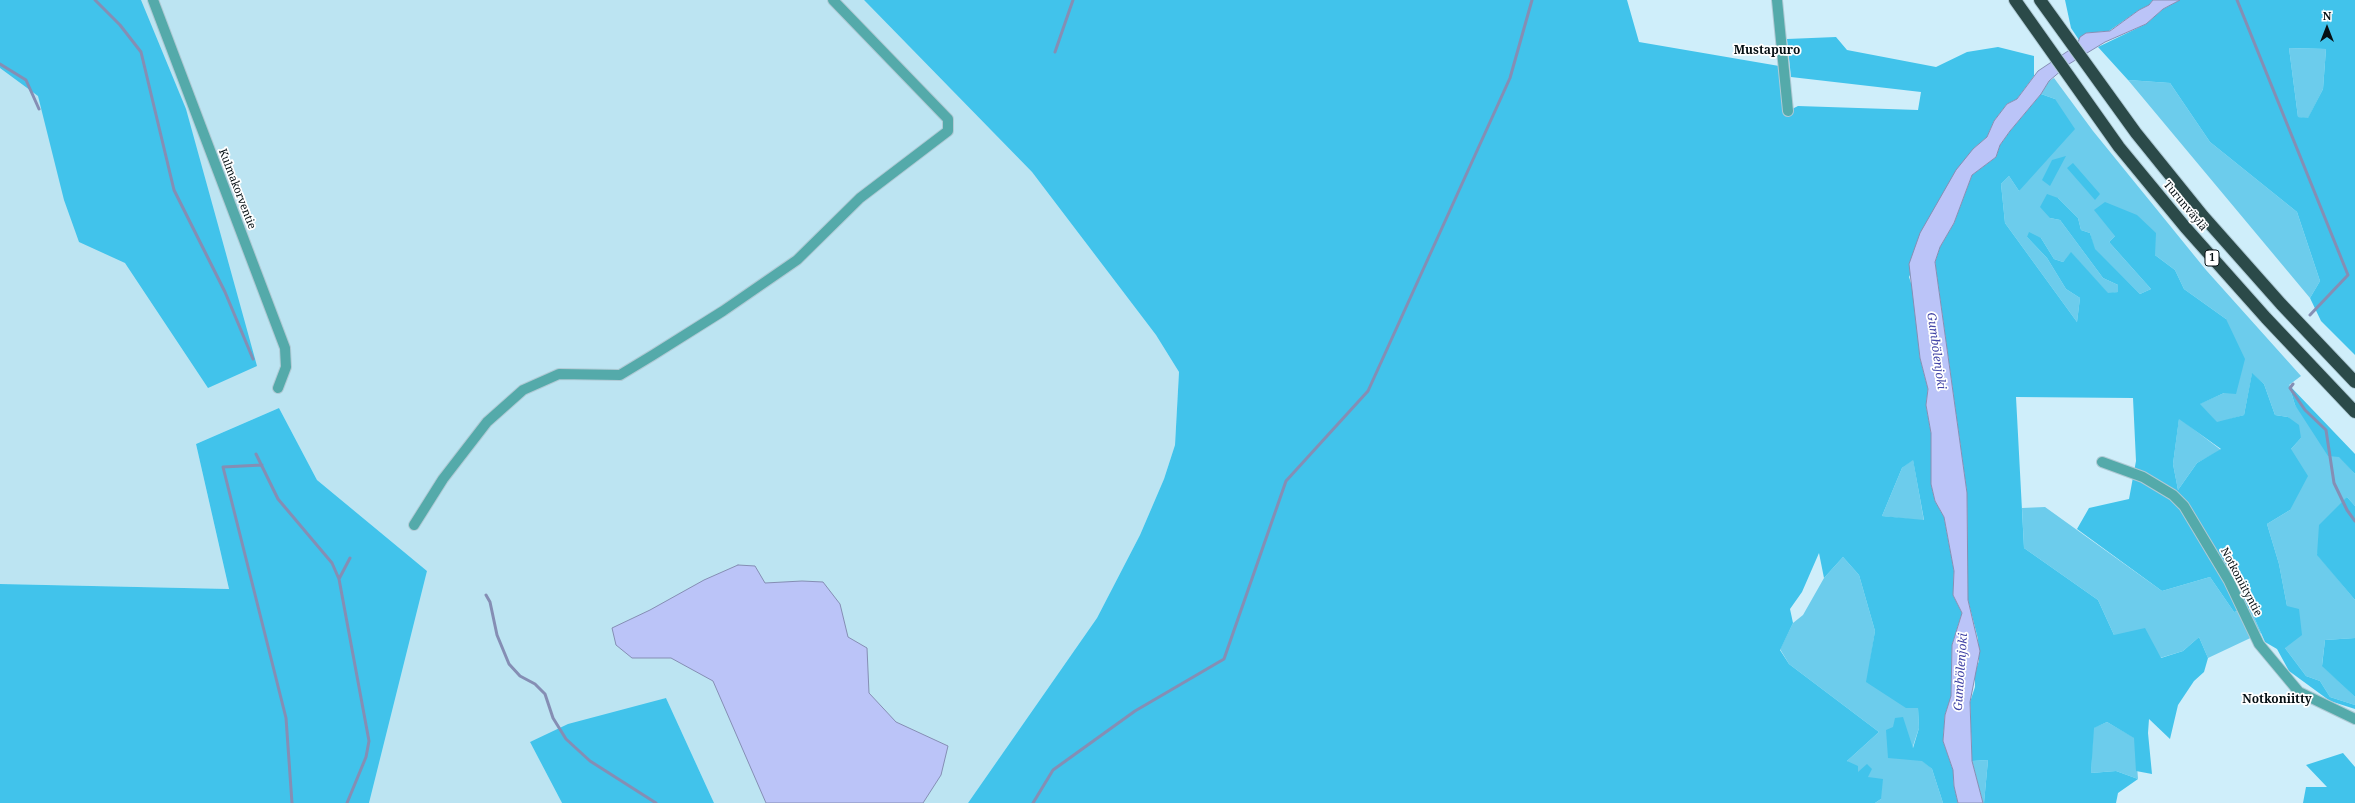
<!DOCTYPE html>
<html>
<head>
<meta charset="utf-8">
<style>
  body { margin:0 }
  #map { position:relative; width:2355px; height:803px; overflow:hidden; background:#cfeefa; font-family:"Noto Serif",serif }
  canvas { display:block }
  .north { position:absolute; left:2307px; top:8px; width:40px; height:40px; -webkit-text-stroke:3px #fff; paint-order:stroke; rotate:0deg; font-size:11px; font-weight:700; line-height:16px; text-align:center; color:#061014 }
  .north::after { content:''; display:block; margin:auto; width:14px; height:18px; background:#061014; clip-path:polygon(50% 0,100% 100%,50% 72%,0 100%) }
</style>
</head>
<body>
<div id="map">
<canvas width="2355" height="803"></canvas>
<div class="north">N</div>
</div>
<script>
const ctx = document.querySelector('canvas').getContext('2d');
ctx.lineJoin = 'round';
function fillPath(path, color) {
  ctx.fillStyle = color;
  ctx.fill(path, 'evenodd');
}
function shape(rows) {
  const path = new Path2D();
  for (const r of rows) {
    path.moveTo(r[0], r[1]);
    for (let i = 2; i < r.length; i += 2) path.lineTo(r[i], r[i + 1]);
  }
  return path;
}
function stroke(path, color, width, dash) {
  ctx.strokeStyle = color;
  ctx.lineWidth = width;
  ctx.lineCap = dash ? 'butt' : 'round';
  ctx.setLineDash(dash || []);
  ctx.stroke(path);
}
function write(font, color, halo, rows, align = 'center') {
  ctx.font = font + ' "Noto Serif",serif';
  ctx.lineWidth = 3.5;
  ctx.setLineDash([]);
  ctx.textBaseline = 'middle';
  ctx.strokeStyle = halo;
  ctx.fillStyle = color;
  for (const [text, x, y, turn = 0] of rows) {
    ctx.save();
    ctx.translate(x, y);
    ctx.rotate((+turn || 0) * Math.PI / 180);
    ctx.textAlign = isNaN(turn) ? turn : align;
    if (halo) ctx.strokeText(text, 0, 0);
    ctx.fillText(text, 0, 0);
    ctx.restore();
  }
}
fillPath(shape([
  [0,0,864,0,1032,172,1156,335,1179,372,1175,445,1164,479,1140,535,1097,618,968,803,714,803,666,698,530,742,562,803,369,803,427,571,317,480,279,408,196,444,229,589,0,584]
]), '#bce4f2');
fillPath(shape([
  [2289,48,2326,49,2323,89,2308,119,2298,117],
  [2054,78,2093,131,2206,270,2301,376,2289,385,2295,405,2355,474,2355,506,2347,497,2317,554,2355,600,2355,638,2325,640,2322,665,2355,697,2355,705,2330,697,2320,681,2306,676,2285,648,2287,606,2279,564,2267,524,2290,510,2291,449,2301,438,2288,417,2275,415,2264,384,2252,374,2244,415,2217,423,2199,404,2224,393,2226,319,2184,289,2175,270,2155,255,2155,233,2115,236,2109,242,2151,289,2140,294,2094,249,2090,233,2081,230,2078,218,2058,198,2050,218,2060,220,2103,278,2118,285,2118,292,2108,294,2071,253,2063,262,2054,259,2041,238,2027,237,2047,258,2066,289,2080,298,2077,322,2005,223,2001,184,2009,176,2019,191,2055,99,2041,94,2049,81],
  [2128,80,2170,83,2210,142,2297,212,2320,281,2310,298],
  [2179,418,2221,450,2197,463,2178,490,2173,464],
  [1913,459,1924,521,1882,516,1902,468],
  [2045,507,2162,591,2210,577,2234,612,2250,608,2261,633,2208,658,2199,637,2183,651,2160,658,2114,635,2098,600,2024,548,2022,508],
  [1843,557,1859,575,1875,631,1867,682,1918,708,1919,728,1912,749,1888,757,1922,760,1932,769,1943,803,1875,803,1881,799,1868,777,1858,772,1847,761,1879,732,1789,664,1780,649,1793,623,1803,615,1824,578],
  [2107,722,2135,738,2138,779,2116,771,2091,773,2093,728],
  [1988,760,1984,803,1983,803,1972,761]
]), '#6cccec');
fillPath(shape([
  [0,0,141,0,186,109,257,366,208,388,125,263,79,242,64,200,38,96,0,68],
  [864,0,1627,0,1639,42,1785,67,1788,111,1798,106,1918,110,1921,92,1791,77,1787,39,1836,37,1847,50,1936,67,1967,52,1998,47,2034,56,2034,76,2017,99,2007,104,1994,121,1987,137,1973,149,1909,277,1914,292,1920,358,1928,389,1926,405,1931,433,1931,484,1935,501,1944,517,1954,571,1953,595,1962,613,1952,645,1951,697,1945,715,1943,741,1953,770,1954,786,1958,803,1943,803,1932,769,1922,761,1888,758,1886,730,1893,727,1895,718,1903,717,1913,748,1919,728,1918,708,1906,708,1866,682,1875,631,1859,575,1843,557,1824,578,1819,553,1802,592,1790,609,1793,623,1780,650,1789,664,1879,732,1847,761,1858,766,1858,772,1867,764,1872,769,1868,777,1883,779,1881,799,1875,803,968,803,1097,618,1140,535,1164,479,1175,445,1179,372,1156,335,1032,172],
  [1913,460,1924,520,1882,516,1902,468],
  [2065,0,2153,0,2149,5,2139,10,2109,31,2086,33,2079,40,2071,28],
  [2180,0,2355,0,2355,355,2321,321,2310,298,2320,281,2297,212,2210,142,2170,83,2128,80,2098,47,2146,24,2163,9],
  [2289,48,2326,49,2323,89,2308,118,2298,117],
  [2041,94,2055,99,2075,129,2019,191,2009,176,2001,184,2005,223,2077,322,2080,298,2066,289,2047,258,2027,237,2029,232,2041,238,2054,259,2063,262,2071,252,2108,293,2118,292,2118,285,2103,278,2060,220,2050,218,2040,207,2047,194,2058,198,2078,218,2081,230,2090,233,2095,249,2140,294,2151,289,2109,242,2115,236,2094,210,2105,202,2137,215,2156,233,2155,255,2175,270,2184,289,2226,319,2245,359,2236,394,2224,393,2200,404,2217,422,2244,415,2252,373,2264,384,2275,415,2288,417,2299,425,2301,438,2291,449,2308,476,2290,510,2267,524,2279,564,2287,606,2299,609,2302,635,2285,648,2306,676,2320,681,2330,697,2355,705,2355,709,2330,701,2289,671,2277,649,2265,642,2250,608,2234,612,2210,577,2162,591,2077,529,2089,508,2129,499,2136,461,2133,398,2016,397,2024,548,2098,600,2114,635,2145,628,2161,658,2183,651,2199,637,2208,658,2204,672,2194,681,2178,705,2170,739,2149,719,2148,733,2152,774,2136,771,2134,738,2107,722,2094,728,2091,773,2116,771,2138,779,2118,793,2116,803,1984,803,1988,760,1972,761,1970,702,1975,687,1975,672,1979,661,1978,639,1968,600,1967,493,1935,262,1940,247,1954,223,1972,175,1996,157,2000,145,2010,131],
  [2179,419,2221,449,2197,463,2178,490,2173,464],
  [2066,156,2050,186,2042,180,2052,160],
  [2073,163,2100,194,2095,200,2067,168],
  [2289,385,2355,454,2355,474,2339,457,2328,456,2295,405],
  [279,408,317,480,427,571,369,803,0,803,0,584,229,589,196,444],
  [2347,497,2355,506,2355,600,2317,555,2319,525],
  [2355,638,2355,697,2322,666,2325,640],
  [666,698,714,803,562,803,530,742,568,724],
  [2343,753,2355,767,2355,803,2303,803,2306,787,2327,787,2306,765]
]), '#41c3eb');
const water = shape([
  [2153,0,2180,0,2163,9,2146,24,2105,42,2069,64,2049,81,2041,94,2010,131,2000,145,1996,157,1972,175,1954,223,1940,247,1935,262,1967,493,1968,600,1980,651,1970,702,1972,761,1983,803,1958,803,1954,786,1953,770,1943,741,1945,715,1951,696,1952,645,1962,613,1953,595,1954,571,1944,517,1935,501,1931,484,1931,433,1926,405,1928,389,1920,358,1909,264,1920,233,1956,170,1973,149,1987,137,1994,121,2007,104,2017,99,2038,71,2077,45,2080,37,2086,33,2110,31,2139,10,2149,5,2153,0],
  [738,565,755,566,765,583,802,581,823,582,840,604,848,637,867,648,869,693,896,722,948,746,941,775,923,803,766,803,713,681,671,658,632,658,616,645,612,628,650,610,704,580,738,565]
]);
fillPath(water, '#bbc4f8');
stroke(water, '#858eb4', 1);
stroke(shape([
  [95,0,120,25,141,52,174,190,225,292,253,359],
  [2237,0,2348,275,2310,315],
  [1055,52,1073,0],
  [0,64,26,80,39,109],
  [2293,384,2290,388,2305,410,2326,430,2334,483,2347,510,2355,521],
  [256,454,278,499,332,563,339,579,369,741,366,757,347,803],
  [262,465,223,467,286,718,292,803],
  [339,579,350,558],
  [486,595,490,602,497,635,509,664,520,676,535,684,545,694,553,718,566,739,590,761,656,803],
  [1033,803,1053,770,1135,711,1224,659,1286,481,1368,391,1510,78,1532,0]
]), '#858eb4', 3);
const minor = shape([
  [153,0,285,348,286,367,278,388],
  [1777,0,1788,111],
  [2102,462,2143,477,2173,495,2184,506,2229,581,2259,644,2299,692,2355,719],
  [414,525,443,479,487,422,523,390,559,374,620,375,653,355,723,311,797,260,860,198,948,131,948,119,833,0]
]);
const motorway = shape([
  [2015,0,2119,147,2185,227,2266,318,2355,412],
  [2040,0,2136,133,2203,216,2281,304,2355,382]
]);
stroke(minor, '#afcad5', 12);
stroke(motorway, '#afcad5', 14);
stroke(minor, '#54aaaa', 10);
stroke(motorway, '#2b4a49', 12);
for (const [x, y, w] of [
  [2212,258,14]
]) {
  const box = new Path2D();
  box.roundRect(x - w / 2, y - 8, w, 16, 3);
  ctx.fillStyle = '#fff';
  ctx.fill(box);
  stroke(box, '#061014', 1);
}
write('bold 10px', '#061014', null, [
  ["1",2212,258]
]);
write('11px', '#061014', '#fff', [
  ["Kulmakorventie",237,189,69],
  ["Turunväylä",2185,206,50],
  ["Notkoniityntie",2241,582,62]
]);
write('bold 12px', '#061014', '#fff', [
  ["Mustapuro",1767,51],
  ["Notkoniitty",2277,700]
]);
write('italic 12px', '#4245a6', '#fff', [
  ["Gumbölenjoki",1936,351,82],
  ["Gumbölenjoki",1961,672,-86]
]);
</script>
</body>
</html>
